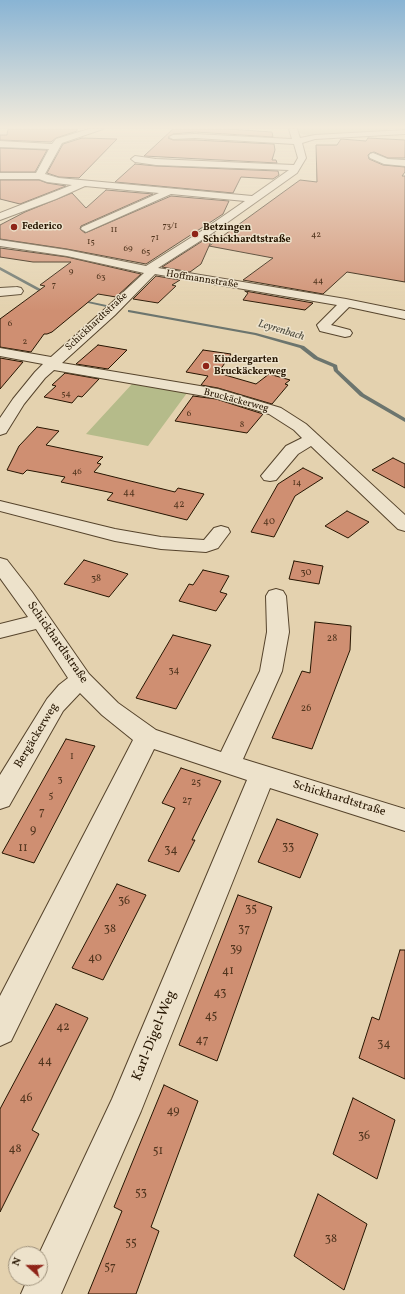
<!DOCTYPE html>
<html>
<head>
<meta charset="utf-8">
<style>
  body { margin:0 }
  #map { position:relative; width:405px; height:1294px; overflow:hidden; background:#e4d2af; font-family:Vollkorn,serif }
  canvas { display:block }
  .north { position:absolute; left:8px; top:1246px; width:40px; height:40px; box-sizing:border-box; background:#ede2cb; border:1px solid #9d907a; border-radius:50%; rotate:291deg; font-size:11px; font-weight:700; line-height:16px; text-align:center; color:#261501 }
  .north::after { content:''; display:block; margin:auto; width:14px; height:18px; background:#8f2418; clip-path:polygon(50% 0,100% 100%,50% 72%,0 100%) }
</style>
</head>
<body>
<div id="map">
<canvas width="405" height="1294"></canvas>
<div class="north">N</div>
</div>
<script>
const ctx = document.querySelector('canvas').getContext('2d');
ctx.lineJoin = 'round';
function fillPath(path, color) {
  ctx.fillStyle = color;
  ctx.fill(path, 'evenodd');
}
function shape(rows) {
  const path = new Path2D();
  for (const r of rows) {
    path.moveTo(r[0], r[1]);
    for (let i = 2; i < r.length; i += 2) path.lineTo(r[i], r[i + 1]);
  }
  return path;
}
function stroke(path, color, width, dash) {
  ctx.strokeStyle = color;
  ctx.lineWidth = width;
  ctx.lineCap = dash ? 'butt' : 'round';
  ctx.setLineDash(dash || []);
  ctx.stroke(path);
}
function write(font, color, halo, rows, align = 'center') {
  ctx.font = font + ' Vollkorn,serif';
  ctx.lineWidth = 3;
  ctx.setLineDash([]);
  ctx.textBaseline = 'middle';
  ctx.strokeStyle = halo;
  ctx.fillStyle = color;
  for (const [text, x, y, turn = 0] of rows) {
    ctx.save();
    ctx.translate(x, y);
    ctx.rotate((+turn || 0) * Math.PI / 180);
    ctx.textAlign = isNaN(turn) ? turn : align;
    if (halo) ctx.strokeText(text, 0, 0);
    ctx.fillText(text, 0, 0);
    ctx.restore();
  }
}
fillPath(shape([
  [298,129,389,129,383,131,309,136,299,133],
  [132,384,187,393,148,446,86,434]
]), '#b5bb8a');
fillPath(shape([
  [0,267,48,293,49,294,46,295,0,270,0,267],
  [78,299,111,306,113,307,111,308,79,301,78,301,78,299],
  [129,310,256,333,304,346,318,357,337,365,338,370,364,394,405,418,405,422,360,396,334,371,333,367,314,359,300,348,255,335,128,312,128,310,129,310]
]), '#6c756e');
const building = shape([
  [8,129,77,129,77,131,56,138,51,142,0,140,0,135,7,135,8,129],
  [173,129,228,129,272,132,273,137,195,132,173,134,168,138,173,140,195,140,274,144,275,150,272,160,276,160,277,163,144,156,173,129],
  [82,138,117,139,79,178,59,177,47,173,63,144,82,138],
  [368,138,405,140,405,158,388,158,374,152,370,153,368,155,369,159,383,165,405,167,405,172,402,176,405,176,405,282,347,272,323,294,243,280,273,258,209,246,201,264,190,272,162,267,215,233,209,246,300,180,317,182,316,145,337,145,341,139,366,141,368,138],
  [0,148,47,150,35,172,0,172,0,148],
  [135,164,156,166,278,171,279,175,273,179,241,177,233,193,115,182,135,164],
  [0,180,39,180,47,183,66,186,20,204,0,199,0,180],
  [106,190,153,194,81,226,80,229,85,233,171,196,229,201,223,214,146,264,67,249,0,239,0,225,25,212,72,193,86,208,106,190],
  [0,248,67,257,141,274,116,297,98,294,52,332,47,334,44,334,31,352,0,347,0,319,45,286,40,285,71,262,33,262,0,257,0,248],
  [156,276,180,280,172,285,176,286,158,303,133,299,156,276],
  [245,291,313,303,305,310,243,300,248,293,245,291],
  [98,345,127,350,108,369,76,364,98,345],
  [203,350,231,354,218,373,256,384,269,374,290,380,285,384,288,385,272,404,218,388,201,385,208,376,186,372,203,350],
  [0,358,23,362,0,389,0,358],
  [65,373,99,379,82,397,78,396,72,403,44,397,56,386,52,385,65,373],
  [193,396,216,399,263,414,247,433,175,421,193,396],
  [37,427,59,431,46,445,103,457,97,463,101,464,94,472,175,492,178,488,204,494,187,520,107,500,113,493,61,482,65,477,27,470,23,474,7,470,19,446,37,427],
  [393,458,405,464,405,488,372,470,393,458],
  [303,468,323,478,295,496,274,537,251,532,278,484,303,468],
  [347,511,369,522,348,538,325,526,347,511],
  [84,560,113,569,128,574,109,597,64,584,84,560],
  [294,561,323,566,319,584,289,579,294,561],
  [203,570,229,576,220,592,227,594,216,611,179,601,189,584,193,585,203,570],
  [315,622,351,626,350,650,312,749,272,738,302,671,310,673,315,622],
  [173,635,211,645,176,709,136,698,173,635],
  [66,739,95,746,34,863,2,853,66,739],
  [181,768,221,781,192,840,195,840,179,872,148,861,175,808,162,803,181,768],
  [277,819,318,834,300,878,258,862,277,819],
  [117,884,146,895,103,980,72,968,117,884],
  [238,895,272,907,217,1061,179,1045,238,895],
  [400,950,405,950,405,1079,359,1058,372,1017,379,1020,400,950],
  [56,1004,88,1018,32,1130,39,1134,0,1212,0,1109,56,1004],
  [164,1085,198,1101,151,1227,159,1231,136,1294,88,1294,122,1211,114,1207,164,1085],
  [353,1098,395,1120,377,1179,333,1154,353,1098],
  [318,1194,367,1224,344,1290,294,1256,318,1194]
]);
fillPath(building, '#cf8f72');
stroke(building, '#261501', 1);
const minor = shape([
  [89,129,103,129,62,143,45,174,59,178,252,196,289,170,156,165,135,162,131,159,135,156,156,159,294,165,298,158,294,144,195,138,173,139,169,137,173,135,195,134,292,139,289,129,297,129,300,138,315,135,405,130,405,134,315,139,302,143,306,158,297,173,211,234,158,268,346,299,405,311,405,319,349,307,331,325,350,330,352,333,350,336,345,337,320,331,317,325,337,305,155,274,115,315,62,363,218,389,281,408,306,424,405,515,405,531,398,529,311,446,298,454,276,480,270,481,264,480,261,476,286,446,302,438,294,430,269,414,216,398,54,370,45,378,24,404,6,433,0,435,0,418,13,399,35,372,43,364,0,356,0,348,51,357,105,309,144,273,67,256,0,246,0,240,67,250,146,266,203,230,245,201,171,194,86,232,81,229,82,227,159,193,85,186,56,199,0,220,0,213,72,185,47,182,39,179,0,179,0,173,36,173,49,149,0,147,0,141,52,144,56,139,89,129],
  [373,153,388,159,405,160,405,166,384,164,370,158,369,156,370,154,373,153],
  [17,287,21,288,23,291,21,294,0,296,0,288,17,287],
  [0,501,115,529,161,537,204,540,214,528,221,526,228,528,230,532,218,548,206,552,161,549,115,541,0,511,0,501],
  [0,558,7,560,32,592,89,674,118,703,156,730,221,752,260,671,267,632,266,596,269,591,276,589,283,591,286,596,289,632,282,671,243,759,405,809,405,831,270,788,141,1111,61,1294,21,1294,28,1278,40,1278,39,1254,112,1099,247,780,154,749,11,1041,0,1046,0,996,133,740,102,715,80,693,63,711,9,806,0,809,0,775,47,699,59,685,68,678,36,629,0,638,0,624,28,617,0,578,0,558]
]);
stroke(minor, '#56442c', 2);
fillPath(minor, '#ede2cb');
const sky = ctx.createLinearGradient(0, 0, 0, 311);
sky.addColorStop(0, '#89b4d4');
sky.addColorStop(0.41, '#f3ebdb');
sky.addColorStop(1, '#f3ebdb00');
ctx.fillStyle = sky;
ctx.fillRect(0, 0, 405, 311);
for (const [x, y, r, color] of [
  [14,227,4,"#8f2418"],
  [195,234,4,"#8f2418"],
  [206,366,4,"#8f2418"]
]) {
  const dot = new Path2D();
  dot.arc(x, y, r, 0, 2 * Math.PI);
  ctx.fillStyle = color;
  ctx.fill(dot);
  stroke(dot, '#ede2cb', 1.5);
}
write('9px', '#50341d', null, [
  ["73/1",170,226],
  ["11",114,230],
  ["42",316,235],
  ["71",155,238],
  ["15",91,242],
  ["69",128,249],
  ["65",146,252],
  ["9",71,272],
  ["63",101,277],
  ["44",318,281],
  ["7",54,285],
  ["6",10,324],
  ["2",25,342],
  ["54",66,394],
  ["6",189,414],
  ["8",242,425],
  ["46",77,472],
  ["14",297,483]
]);
write('bold 10px', '#261501', '#ede2cb', [
  ["Federico",22,227],
  ["Betzingen",203,228],
  ["Schickhardtstraße",203,240],
  ["Kindergarten",214,360],
  ["Bruckäckerweg",214,372]
], 'left');
write('10px', '#261501', '#ede2cb', [
  ["Hoffmannstraße",202,280,9],
  ["Schickhardtstraße",97,322,-43],
  ["Bruckäckerweg",236,401,15]
]);
write('10px', '#50341d', null, [
  ["44",129,493],
  ["42",179,505],
  ["40",269,522],
  ["30",306,573],
  ["38",96,579],
  ["28",332,639],
  ["34",174,671],
  ["26",306,709],
  ["1",72,757],
  ["3",60,780],
  ["25",196,783],
  ["5",51,796],
  ["27",187,801]
]);
write('italic 11px', '#4f4d40', '#ede2cb', [
  ["Leyrenbach",281,331,17]
]);
write('12px', '#261501', '#ede2cb', [
  ["Schickhardtstraße",57,643,55],
  ["Bergäckerweg",37,736,-59],
  ["Schickhardtstraße",339,799,17]
]);
write('12px', '#50341d', null, [
  ["7",42,813],
  ["9",33,831],
  ["33",288,848],
  ["11",23,849],
  ["34",171,851],
  ["36",124,902],
  ["35",251,910],
  ["38",110,930],
  ["37",244,930],
  ["39",236,950],
  ["40",95,959],
  ["41",228,972],
  ["43",220,994],
  ["45",211,1017],
  ["42",63,1028],
  ["47",202,1041],
  ["34",384,1045],
  ["44",45,1062],
  ["46",26,1099],
  ["49",173,1112],
  ["36",364,1137],
  ["48",15,1150],
  ["51",158,1152],
  ["53",141,1194],
  ["38",331,1240],
  ["55",131,1244],
  ["57",110,1268]
]);
write('14px', '#261501', '#ede2cb', [
  ["Karl-Digel-Weg",155,1036,-68]
]);
</script>
</body>
</html>
